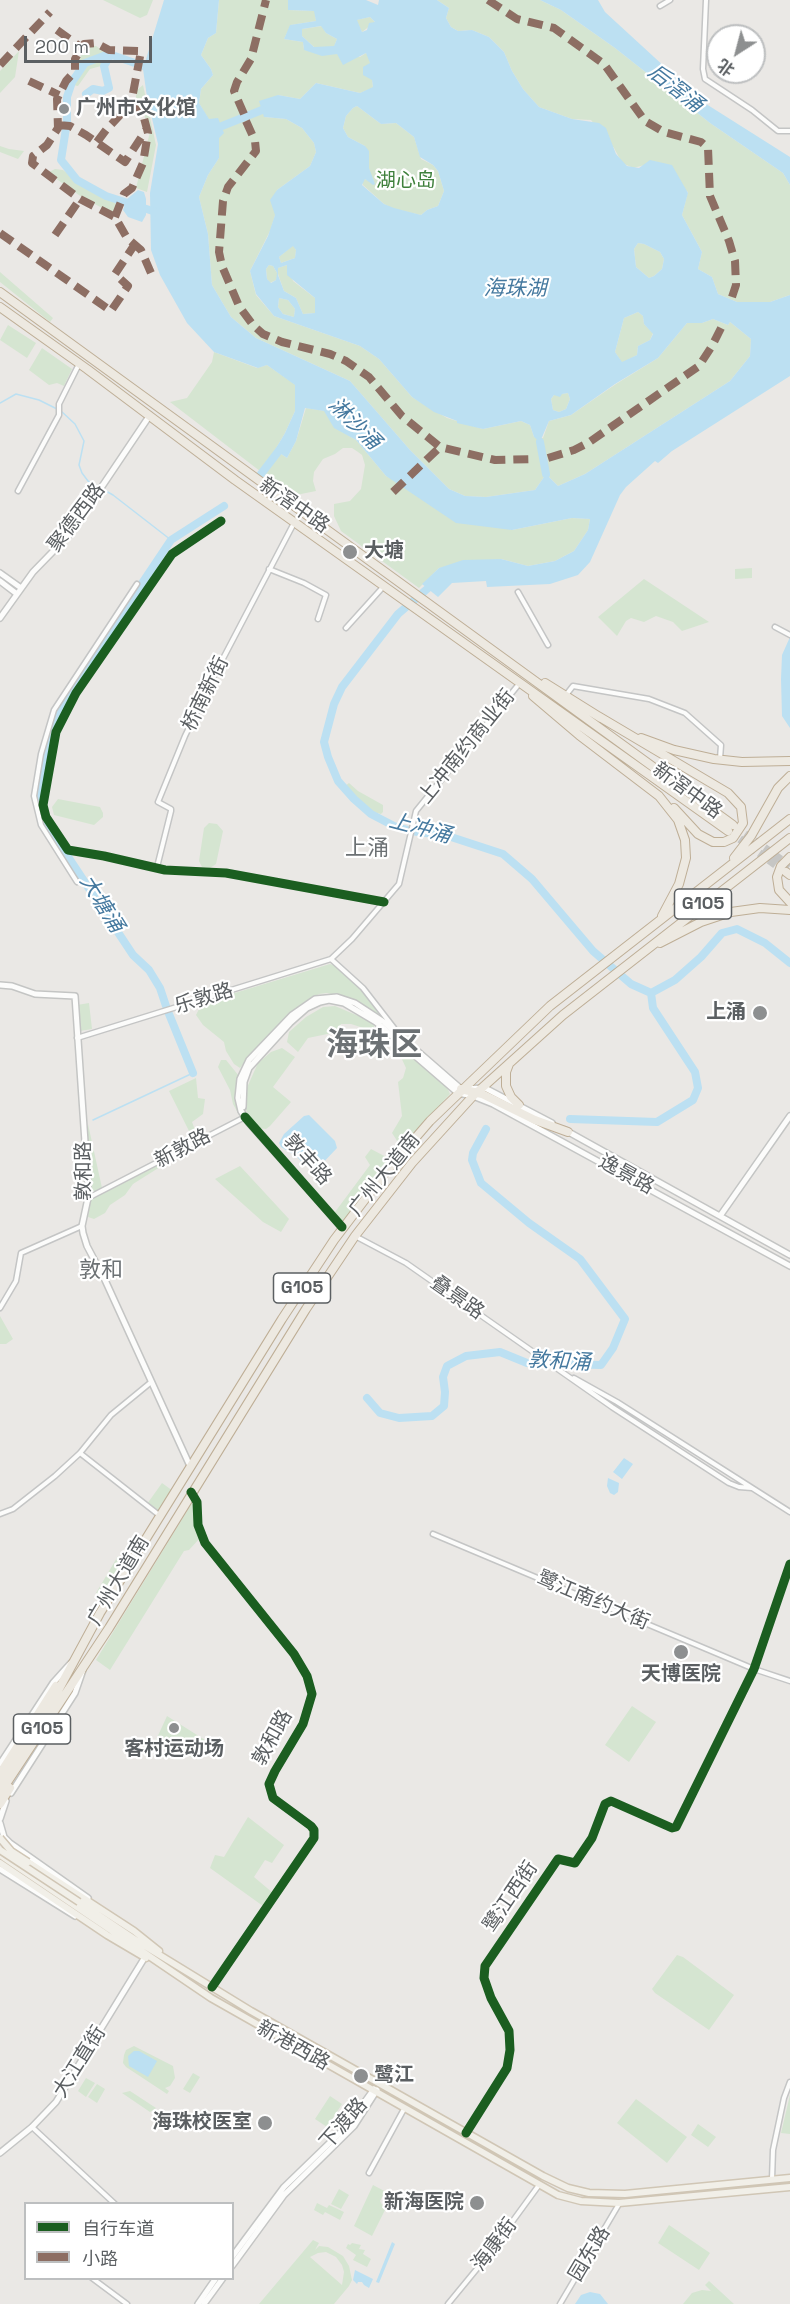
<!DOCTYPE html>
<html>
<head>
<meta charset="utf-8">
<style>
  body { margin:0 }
  #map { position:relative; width:790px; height:2304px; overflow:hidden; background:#eae8e5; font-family:"Space Grotesk","Noto Sans SC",sans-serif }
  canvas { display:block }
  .legend { position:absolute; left:24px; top:2202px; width:210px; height:78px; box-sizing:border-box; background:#fff; border:2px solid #bdbfc0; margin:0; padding:8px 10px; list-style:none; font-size:18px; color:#5b5f62 }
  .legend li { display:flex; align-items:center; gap:12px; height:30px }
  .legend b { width:30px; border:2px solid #bdbfc0 }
  .north { position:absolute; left:706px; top:24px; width:60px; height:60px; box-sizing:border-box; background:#fff; border:2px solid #bdbfc0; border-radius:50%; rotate:216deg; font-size:16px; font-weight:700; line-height:24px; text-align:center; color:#5b5f62 }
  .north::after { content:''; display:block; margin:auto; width:21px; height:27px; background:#8d8f90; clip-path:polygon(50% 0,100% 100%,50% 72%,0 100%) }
  .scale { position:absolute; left:24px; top:36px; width:128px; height:27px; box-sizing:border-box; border:3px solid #5b5f62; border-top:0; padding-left:8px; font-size:18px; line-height:21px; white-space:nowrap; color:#5b5f62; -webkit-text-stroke:4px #fff; paint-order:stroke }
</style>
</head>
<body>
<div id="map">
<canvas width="790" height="2304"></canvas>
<ul class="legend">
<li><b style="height:8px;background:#1b5e20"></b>自行车道</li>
<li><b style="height:8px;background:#8d6e63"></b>小路</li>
</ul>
<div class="north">北</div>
<div class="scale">200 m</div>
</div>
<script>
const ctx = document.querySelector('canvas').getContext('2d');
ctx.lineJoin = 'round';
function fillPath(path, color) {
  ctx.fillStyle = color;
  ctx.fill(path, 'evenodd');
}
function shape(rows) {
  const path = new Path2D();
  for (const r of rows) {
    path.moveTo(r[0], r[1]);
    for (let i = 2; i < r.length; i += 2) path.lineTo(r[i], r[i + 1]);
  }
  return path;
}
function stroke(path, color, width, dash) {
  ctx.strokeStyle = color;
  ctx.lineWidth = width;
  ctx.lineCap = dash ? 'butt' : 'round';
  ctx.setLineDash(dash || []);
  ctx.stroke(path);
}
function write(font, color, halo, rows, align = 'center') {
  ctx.font = font + ' "Space Grotesk","Noto Sans SC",sans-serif';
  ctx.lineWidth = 4.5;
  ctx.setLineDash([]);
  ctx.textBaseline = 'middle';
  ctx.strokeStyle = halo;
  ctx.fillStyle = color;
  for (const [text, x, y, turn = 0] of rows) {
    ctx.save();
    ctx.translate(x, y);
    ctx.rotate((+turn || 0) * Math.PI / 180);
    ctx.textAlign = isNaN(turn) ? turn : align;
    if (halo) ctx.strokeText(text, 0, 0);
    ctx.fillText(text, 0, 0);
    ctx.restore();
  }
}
fillPath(shape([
  [103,0,153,0,147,15,140,18],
  [219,0,288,0,288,10,315,11,316,21,291,25,284,39,303,42,304,50,360,57,366,53,369,55,370,63,373,88,360,93,316,83,300,99,278,95,264,117,286,119,302,128,314,143,316,152,310,166,277,190,275,215,271,229,250,271,256,295,274,316,360,346,379,359,412,397,447,418,483,429,521,421,530,425,534,437,543,438,549,421,571,415,616,384,658,358,687,323,702,323,713,319,728,325,730,322,751,339,750,356,730,381,585,474,558,486,546,474,535,490,486,497,465,496,449,489,410,450,350,381,256,338,231,317,212,285,208,234,199,197,208,175,219,158,219,138,199,103,201,89,213,75,211,69,201,55,208,38,216,33],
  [437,0,540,0,561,10,615,48,710,123,783,173,790,185,790,295,770,302,737,302,718,294,712,277,698,269,702,252,682,215,688,192,645,165,633,168,622,163,614,148,591,120,572,119,539,107,523,89,512,71,504,52,489,37,472,30,458,31,451,27,446,18,449,8],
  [370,17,375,22,362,32,356,20],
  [322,26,326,33,337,39,334,47,314,47,302,36,302,29],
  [86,46,96,46,105,52,101,66,90,69,78,86,68,84,78,70,78,62],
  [19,51,15,77,0,93,0,71],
  [143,85,156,145,147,192,136,188,150,132,144,114,135,102,137,90],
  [357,106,381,124,396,123,414,137,421,159,433,165,438,171,444,191,438,206,427,210,421,215,394,209,384,204,363,185,362,181,365,179,375,184,370,174,365,146,348,137,343,128,346,116,353,108],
  [0,146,9,149,24,151,18,159,0,152],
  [55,169,63,170,84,186,117,204,112,213,83,198,51,175,49,172],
  [638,243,644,244,660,252,664,259,662,269,654,276,649,278,636,267,634,249],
  [293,245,296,250,295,258,281,263,279,257],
  [269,265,273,266,277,273,278,268,287,265,293,281,315,298,316,313,303,314,296,298,284,291,278,274,276,280,270,283,267,279,266,269],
  [0,272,53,318,50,322,0,282],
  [279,298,288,300,295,309,294,317,283,314,278,307],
  [638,312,643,316,644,324,653,333,650,340,638,346,637,355,622,363,615,352,624,318],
  [8,325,36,343,27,358,0,340],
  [42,348,72,369,64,386,57,383,49,385,29,370],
  [214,352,257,368,267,365,296,385,295,411,285,433,275,450,287,458,296,441,306,408,325,411,334,427,356,440,386,476,512,530,572,518,590,519,588,530,574,551,555,561,528,566,501,559,439,568,419,588,341,531,334,516,334,504,350,501,361,489,365,465,362,455,358,452,352,448,343,448,335,454,323,459,314,472,313,481,316,491,296,495,286,491,170,402,187,398,212,362],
  [568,393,570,399,566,409,559,412,553,410,551,399,554,395],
  [752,568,752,578,735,579,735,569],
  [644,579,709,622,682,631,673,622,656,616,644,622,631,618,626,621,617,636,598,617],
  [349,783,358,791,383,805,383,812,381,814,373,812,345,786],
  [58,799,100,807,103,813,103,817,94,825,54,815,52,807],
  [209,823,217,824,223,831,216,864,210,868,202,867,199,861,204,828],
  [330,964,336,966,363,989,393,1028,351,999,327,993,319,994,292,1011,256,1048,240,1068,234,1064,226,1051,224,1042,203,1025,196,1015,202,1003],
  [89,1003,92,1029,80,1031,77,1005],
  [335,1006,375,1023,373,1031,351,1024,341,1024,337,1032,308,1038,298,1052,287,1042,289,1032,306,1017,323,1007],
  [393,1040,446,1085,450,1094,401,1147,392,1133,402,1116,398,1082,403,1078,406,1068],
  [282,1048,295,1057,273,1087,291,1102,270,1126,266,1129,258,1128,249,1118,245,1107,245,1092,258,1063,271,1052],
  [221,1060,226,1060,239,1076,236,1096,241,1114,239,1115,233,1104,230,1090,218,1067],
  [196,1078,198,1098,205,1099,203,1114,192,1122,197,1135,192,1137,169,1091],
  [88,1124,102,1188,92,1194,90,1193,87,1134],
  [371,1149,392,1160,342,1224,335,1215,335,1212,370,1165,365,1157],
  [162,1163,160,1167,133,1184,125,1195,110,1205,105,1213,94,1219,88,1217,90,1199],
  [240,1166,289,1219,281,1232,263,1222,215,1179],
  [0,1316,13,1339,6,1344,0,1344],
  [162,1483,173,1491,159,1512,147,1504],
  [192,1503,195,1507,200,1538,189,1550,184,1551,110,1670,96,1660],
  [118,1556,129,1563,106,1600,96,1593],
  [632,1706,656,1722,629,1762,605,1745],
  [167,1716,205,1740,195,1759,156,1740],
  [248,1817,284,1845,272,1863,265,1860,254,1877,273,1893,263,1906,210,1868,215,1855,224,1857],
  [677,1955,683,1957,734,1995,709,2030,655,1993,652,1989],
  [134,2046,173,2066,175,2078,170,2086,165,2088,169,2091,167,2094,126,2067,123,2063,124,2055,126,2050],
  [193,2073,200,2077,190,2093,183,2089],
  [86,2078,95,2083,86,2097,78,2091],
  [97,2084,105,2089,97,2103,88,2097],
  [130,2091,156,2108,150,2112,122,2093],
  [790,2095,790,2134,781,2133],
  [330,2096,342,2104,327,2127,315,2119],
  [636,2099,687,2137,667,2163,617,2123],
  [698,2124,716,2137,708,2147,691,2135],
  [373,2185,390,2194,388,2196,384,2194,380,2201,385,2210,372,2236,354,2226],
  [339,2189,349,2195,341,2209,331,2204],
  [317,2203,327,2208,329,2205,344,2212,340,2220,325,2212,323,2215,314,2210],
  [669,2225,710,2253,699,2270,658,2243],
  [313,2240,319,2243,315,2250,319,2246,328,2247,343,2256,349,2266,352,2280,349,2286,334,2304,259,2304],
  [326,2252,336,2257,342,2265,344,2272,342,2285,310,2257,318,2253],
  [352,2243,361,2245,359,2249,365,2250,363,2254,371,2259,367,2267,353,2260,356,2255,346,2248,348,2244,350,2245],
  [709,2281,734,2304,683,2304,692,2293,702,2290,711,2291,705,2285]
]), '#d5e5d1');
fillPath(shape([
  [164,0,219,0,216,33,208,38,201,55,211,69,213,75,201,89,199,103,209,119,218,118,224,133,219,138,219,158,208,175,199,197,208,234,212,285,231,317,256,338,350,381,410,450,449,489,465,496,486,497,535,490,546,474,558,486,585,474,730,381,750,356,751,339,730,322,728,325,713,319,702,323,687,323,658,358,615,384,571,415,549,421,540,442,534,437,530,425,521,421,483,429,457,423,457,421,434,412,412,397,379,359,360,346,274,316,256,294,250,271,268,236,275,215,270,200,277,190,310,166,316,152,314,143,302,128,286,119,264,117,259,101,278,95,300,99,316,83,360,93,373,87,372,80,363,75,363,67,370,63,366,53,343,65,337,54,322,56,304,50,303,42,284,39,290,25,316,21,314,11,288,10,288,0,366,0,378,5,379,0,437,0,449,8,446,18,451,27,458,31,472,30,489,37,504,52,512,71,523,89,539,107,572,119,599,123,606,128,616,154,627,166,639,168,650,160,672,165,688,193,682,215,702,252,698,269,712,277,718,294,737,302,770,302,790,295,790,376,672,451,658,463,655,461,626,487,620,495,590,562,578,575,550,584,487,587,486,581,452,583,438,597,422,584,439,568,463,560,501,559,528,566,555,561,574,551,588,530,590,519,572,518,512,530,456,523,386,476,356,440,334,428,324,411,305,408,296,441,287,458,275,450,285,433,295,411,295,385,267,365,258,368,214,352,187,323,160,275,151,250,150,193,158,144,147,97,143,69],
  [370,17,375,22,369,23,367,30,362,32,357,20],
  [321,26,326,33,337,39,334,46,314,47,302,36,302,29],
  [357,106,381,124,396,123,414,137,420,157,433,165,438,171,444,191,438,206,427,210,421,215,394,208,384,204,362,185,365,179,373,185,375,184,369,168,369,151,365,146,348,137,343,128,346,116,353,108],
  [638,243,644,244,660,252,664,259,662,269,654,276,649,278,636,267,634,249],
  [293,246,296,250,295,258,281,263,279,257],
  [269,265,273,266,277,273,276,280,271,283,267,279,266,269],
  [287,265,287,275,315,298,315,313,303,314,296,298,284,291,278,275,278,268],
  [279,298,288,300,295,309,294,317,283,314,278,307],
  [638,312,643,316,644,324,653,334,650,340,638,346,637,355,622,362,615,352,624,318],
  [568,393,570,399,566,409,559,412,553,410,551,399,554,395,560,397,562,394],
  [540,0,598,0,605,12,703,102,790,157,790,185,783,173,710,123,615,48,561,10],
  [138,190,144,192,146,199,146,215,142,222,128,217,123,210,127,199],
  [790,637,790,728,782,716,781,679,782,655],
  [309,1115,335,1141,337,1148,319,1167,302,1162,296,1156,281,1147,279,1143,284,1134,304,1116],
  [624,1458,633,1464,622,1479,613,1472],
  [608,1478,619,1483,618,1492,614,1495,610,1493,607,1486],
  [134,2051,139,2051,157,2061,148,2077,129,2066,128,2056],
  [392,2242,395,2244,379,2283,376,2282],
  [355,2270,373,2279,369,2288,364,2285,362,2282,358,2282,357,2284,353,2280],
  [590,2292,600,2294,608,2304,575,2304,581,2295]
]), '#bce0f2');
stroke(shape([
  [0,403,16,394,39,400,57,409],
  [61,411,75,424,84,441,79,465,82,473,88,481,97,486],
  [104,490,113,495,171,540],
  [93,1120,193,1073]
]), '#bce0f2', 1.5);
stroke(shape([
  [152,69,109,54,85,63,72,82,67,97,67,122,61,160,77,180,106,196,159,213],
  [86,94,93,89,103,91,109,88,104,66,111,54],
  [222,126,262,110],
  [540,442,546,474],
  [261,474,284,444],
  [434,583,398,614,342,687,334,704,324,742,328,757,338,781,354,799,371,814,394,826,411,831,448,836,503,854,532,879,593,951,631,984,651,993,675,980,701,957,722,933,737,929,765,943,790,963],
  [166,1006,160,988,149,970,133,955,45,822,39,806,52,732,58,712,72,688,171,540,224,506],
  [169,1014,193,1073],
  [570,1119,657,1122,693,1100,698,1088,695,1072,653,1008,651,993],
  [367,1398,380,1413,399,1418,432,1416,444,1406,445,1392,443,1377,447,1366,466,1356,500,1352,527,1363,601,1365,613,1348,625,1319,580,1259,529,1223,481,1183,472,1160,473,1153,486,1129]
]), '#bce0f2', 8);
stroke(shape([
  [735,827,790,866],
  [730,832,783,870]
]), '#c6c6c4', 8, [8, 4]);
const street = shape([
  [706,0,703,69,705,79,752,110,778,131,790,131],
  [660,6,670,0],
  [18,491,59,415,59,404,79,364],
  [221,521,172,554,76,693,56,732,43,805,46,817,68,850,104,856,165,870,226,873,384,902],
  [269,569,304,583,326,595,318,619],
  [518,592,548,645],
  [775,627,790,635],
  [346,628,384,586],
  [566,695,573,686,649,699,685,713,721,745,720,759],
  [157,867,171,811,171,809,158,802,185,736,217,670,294,523],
  [77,882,41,825,34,796,41,754,54,710,137,584],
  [331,959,363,988,394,1028],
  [77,1038,331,959,352,939,399,884,416,811,519,684],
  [88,1198,245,1117],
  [355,1236,406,1263,612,1407,729,1483,739,1487,752,1488],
  [0,1308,16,1281,21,1253,82,1226],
  [574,1378,617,1402,790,1512],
  [80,1453,159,1515],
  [0,1514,13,1509,55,1476,80,1453,111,1415,150,1383],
  [433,1534,754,1669,790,1681],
  [32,2127,115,2204],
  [466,2133,507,2068,510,2050,509,2031,491,1998,484,1978,485,1966,558,1859,575,1863,592,1838,605,1804,611,1801,672,1828,676,1827,754,1669,790,1564],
  [369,2173,404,2109],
  [772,2179,773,2150,784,2098,790,2082],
  [92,2278,127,2304],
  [448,2304,485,2259,539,2185],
  [560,2304,619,2204]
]);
const secondary = shape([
  [0,573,21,588],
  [0,581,17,594],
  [0,618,33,572,70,534,150,415],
  [0,985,12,986,35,994,75,996,88,1186,88,1198,82,1226,83,1233,87,1246,105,1280,190,1466],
  [243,1107,244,1082,249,1068,290,1023,307,1008,320,1002,329,1000,344,1003,376,1022,458,1093,473,1096,493,1104,790,1266],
  [565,1130,790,1255],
  [720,1216,790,1116],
  [342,1227,249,1123,241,1111,238,1098,240,1079,249,1060,292,1015,315,999,337,997,355,1003,384,1022,461,1089,485,1088,552,1123],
  [191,1492,197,1502,198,1525,205,1543,294,1654,307,1676,312,1694,303,1724,275,1771,269,1784,273,1798,311,1826,314,1830,314,1838,212,1987],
  [0,1764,53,1683,71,1663],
  [11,1793,75,1693,83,1670],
  [0,1819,6,1801],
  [0,1823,4,1837,10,1843,88,1898],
  [0,1869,75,1916],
  [0,2153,32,2127,56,2102,145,1957],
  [232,2257,284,2187,348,2125,374,2089],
  [232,2266,284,2195,354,2126,377,2090],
  [198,2304,216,2278],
  [204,2304,223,2278]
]);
const primary = shape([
  [0,1855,211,1998,558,2195,581,2201,619,2203,790,2187],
  [28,1862,134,1931,159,1951],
  [0,1863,107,1935,146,1958],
  [79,1902,140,1943,251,2011,543,2176,568,2188,589,2193,625,2194,790,2178]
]);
const highway = shape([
  [0,292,733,825],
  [0,307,87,369,235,480,728,831],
  [545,683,601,718],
  [533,696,579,735,659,796,678,820,685,840,686,858,679,884,662,916],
  [598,716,728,793,741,807,743,823,733,838,724,842,713,842,698,834,674,808],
  [641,738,674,750,714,759,742,762,790,761],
  [790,857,781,866,777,877,779,890,790,902],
  [734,858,751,836,778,788,790,776],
  [786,872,790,875],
  [660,943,701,922,731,912,760,908,790,910],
  [509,1064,506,1072,506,1086,511,1097,519,1105],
  [461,1089,482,1094,535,1120,568,1132],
  [0,1774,56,1686],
  [0,1784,53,1700,100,1613,282,1319,334,1240,385,1173,430,1121,550,1006,790,819],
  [0,1793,109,1628,306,1309,355,1236,412,1163,473,1096,563,1015,790,838],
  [0,1804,10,1788]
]);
stroke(street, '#c4c5c5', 7);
stroke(secondary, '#c4c5c4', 8);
stroke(primary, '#d0c6b5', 9);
stroke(highway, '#beae96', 10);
stroke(street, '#fcfcfb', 4);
stroke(secondary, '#fcfcfb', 5);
stroke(primary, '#f1efe8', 6);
stroke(highway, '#ede9e1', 8);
const primaryBridge = shape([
  [0,1838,11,1851,28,1862],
  [0,1850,79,1902]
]);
stroke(primaryBridge, '#d0c6b5', 9, []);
stroke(primaryBridge, '#f1efe8', 6);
stroke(shape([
  [488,0,517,19,554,28,604,64,645,121,664,132,701,142,708,148,710,196,729,241,735,261,736,285,732,297],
  [57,30,82,48],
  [0,65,50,12],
  [29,81,59,95],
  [244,114,234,91,237,82,251,59,266,0],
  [246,121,255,141,256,151,228,187,223,201,219,252,222,266,239,306,253,325,263,334,282,342,330,354,346,361,369,377,402,416,440,447,495,460,535,459],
  [58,125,70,126,86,135,125,162,146,130],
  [97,142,106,130,121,114,133,106],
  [115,217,124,194,132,188,143,163,148,133,144,118,131,104,141,51,109,50,96,43,84,44,75,59,75,71,66,81,57,99,58,128,47,145,33,156,32,163,80,199,115,217,127,238,141,250,154,280],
  [0,233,111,311,128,286,115,274,135,244],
  [55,235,80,199],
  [548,458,574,450,588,443,699,366,712,346,722,326],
  [393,492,440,447]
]), '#8d6e63', 8, [15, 8]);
stroke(shape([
  [221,521,172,554,76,693,56,732,43,805,46,817,68,850,104,856,165,870,226,873,384,902],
  [245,1117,342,1227],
  [191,1492,197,1502,198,1525,205,1543,294,1654,307,1676,312,1694,303,1724,275,1771,269,1784,273,1798,311,1826,314,1830,314,1838,212,1987],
  [466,2133,507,2068,510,2050,509,2031,491,1998,484,1978,485,1966,558,1859,575,1863,592,1838,605,1804,611,1801,672,1828,676,1827,754,1669,790,1564]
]), '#1b5e20', 9);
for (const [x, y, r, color] of [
  [64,109,6,"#8d8f90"],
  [350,552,8,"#8d8f90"],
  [760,1013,8,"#8d8f90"],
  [681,1652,8,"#8d8f90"],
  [174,1728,6,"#8d8f90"],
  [361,2076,8,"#8d8f90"],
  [265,2123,8,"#8d8f90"],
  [477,2203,8,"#8d8f90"]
]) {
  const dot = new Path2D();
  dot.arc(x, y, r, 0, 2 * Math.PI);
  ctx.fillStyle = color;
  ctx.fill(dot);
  stroke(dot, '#fff', 2);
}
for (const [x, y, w] of [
  [703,904,57],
  [302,1288,57],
  [42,1729,57]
]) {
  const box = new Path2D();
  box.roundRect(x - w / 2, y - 15, w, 30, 4.5);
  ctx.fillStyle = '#fff';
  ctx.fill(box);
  stroke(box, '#5b5f62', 1.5);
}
write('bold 18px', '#5b5f62', null, [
  ["G105",703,904],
  ["G105",302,1288],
  ["G105",42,1729]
]);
write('bold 20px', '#5b5f62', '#fff', [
  ["广州市文化馆",76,109],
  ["大塘",364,552],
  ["上涌",746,1013,"right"],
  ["天博医院",681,1675,"center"],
  ["客村运动场",174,1750,"center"],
  ["鹭江",374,2076],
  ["海珠校医室",252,2123,"right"],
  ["新海医院",464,2203,"right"]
], 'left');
write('20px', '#3f803c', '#fff', [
  ["湖心岛",406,182]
]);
write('20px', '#5b5f62', '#fff', [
  ["新滘中路",294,506,35],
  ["聚德西路",77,518,-53],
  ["桥南新街",206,694,-64],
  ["上冲南约商业街",467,747,-51],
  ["新滘中路",687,791,36],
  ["乐敦路",204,999,-17],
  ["新敦路",183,1149,-28],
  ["敦丰路",307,1160,48],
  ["敦和路",85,1171,-90],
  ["广州大道南",385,1175,-51],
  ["逸景路",626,1175,29],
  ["叠景路",457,1298,35],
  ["广州大道南",119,1581,-59],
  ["鹭江南约大街",593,1601,23],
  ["敦和路",273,1738,-61],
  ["鹭江西街",511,1897,-56],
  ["新港西路",293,2046,29],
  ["大江直街",80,2062,-58],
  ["下渡路",344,2124,-49],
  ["海康街",495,2245,-53],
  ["园东路",590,2254,-59]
]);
write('italic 21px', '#45799f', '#fff', [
  ["后滘涌",675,89,38],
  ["海珠湖",515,289],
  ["淋沙涌",354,424,45],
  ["上冲涌",420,829,15],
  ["大塘涌",101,904,58],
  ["敦和涌",559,1362,3]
]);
write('22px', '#6c7174', '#fff', [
  ["上涌",367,849],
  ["敦和",101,1271]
]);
write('bold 32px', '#6c7174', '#fff', [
  ["海珠区",374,1046]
]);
</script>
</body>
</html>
